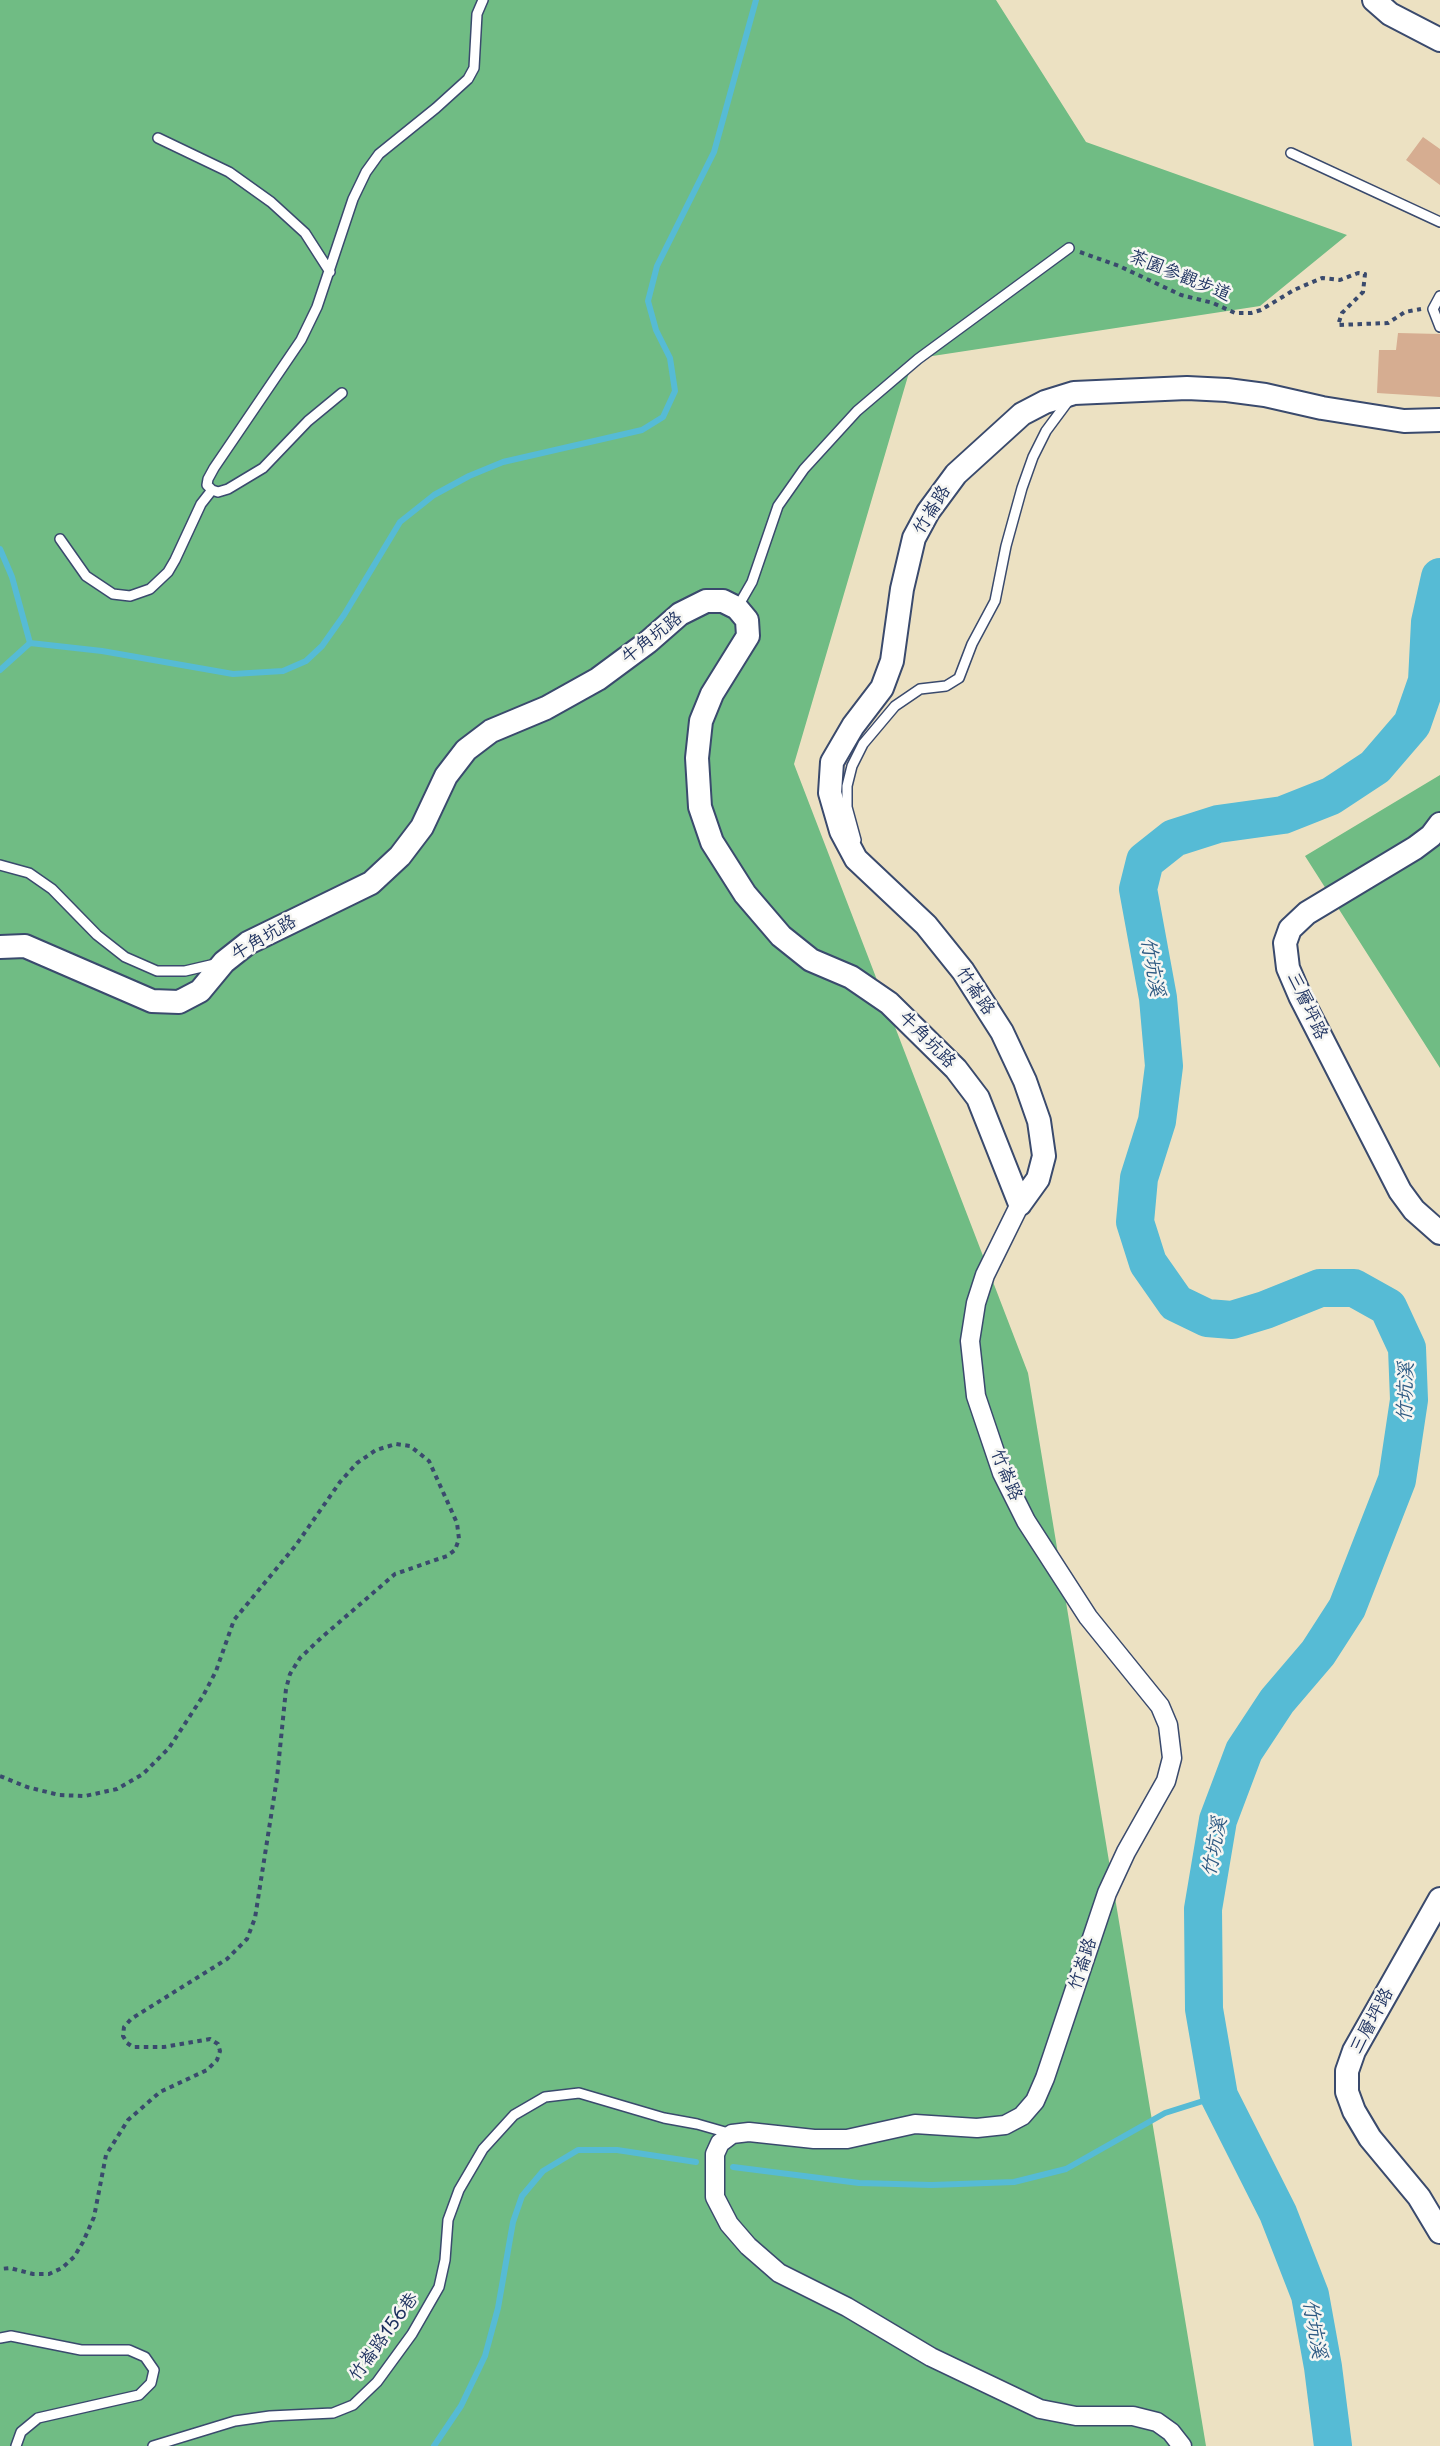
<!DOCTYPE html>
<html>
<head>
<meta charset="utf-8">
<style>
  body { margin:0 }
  canvas { display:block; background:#ece1c2 }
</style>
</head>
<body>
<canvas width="1440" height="2446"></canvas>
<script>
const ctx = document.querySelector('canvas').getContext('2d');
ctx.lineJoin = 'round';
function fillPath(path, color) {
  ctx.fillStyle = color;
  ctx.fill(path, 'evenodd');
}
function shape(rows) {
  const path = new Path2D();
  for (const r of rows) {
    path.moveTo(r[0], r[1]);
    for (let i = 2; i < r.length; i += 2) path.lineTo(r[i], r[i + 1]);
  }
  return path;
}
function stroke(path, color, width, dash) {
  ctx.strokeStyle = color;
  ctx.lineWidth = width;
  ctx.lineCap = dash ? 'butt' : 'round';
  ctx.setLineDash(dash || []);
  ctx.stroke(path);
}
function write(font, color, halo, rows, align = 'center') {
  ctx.font = font + ' "Playpen Sans","LXGW WenKai TC",sans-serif';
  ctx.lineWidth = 5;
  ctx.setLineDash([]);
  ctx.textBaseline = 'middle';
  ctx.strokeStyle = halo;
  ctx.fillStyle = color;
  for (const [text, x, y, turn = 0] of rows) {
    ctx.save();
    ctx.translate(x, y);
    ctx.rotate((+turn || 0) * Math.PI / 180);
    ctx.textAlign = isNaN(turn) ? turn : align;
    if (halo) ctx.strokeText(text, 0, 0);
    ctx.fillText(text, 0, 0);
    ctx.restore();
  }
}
fillPath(shape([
  [0,0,996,0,1086,142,1347,235,1260,306,913,359,794,764,1028,1373,1206,2446,0,2446],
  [1440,775,1440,1068,1305,856]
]), '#70bc84');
stroke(shape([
  [0,549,12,577,30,643],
  [0,670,30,643,102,651,233,674,283,671,306,661,322,646,344,615,400,522,434,495,469,476,503,462,642,430,663,417,675,391,670,358,656,330,648,301,657,266,714,152,756,0],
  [733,2167,859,2183,932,2185,1014,2182,1066,2169,1165,2113,1219,2096],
  [434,2446,461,2406,485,2356,498,2308,513,2222,522,2196,543,2171,578,2150,617,2150,696,2162]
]), '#56bbd5', 6);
stroke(shape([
  [1333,2446,1323,2367,1310,2295,1278,2213,1219,2096,1204,2009,1203,1909,1218,1820,1244,1751,1277,1701,1318,1653,1347,1608,1397,1480,1409,1400,1407,1348,1388,1307,1354,1288,1320,1288,1265,1310,1232,1320,1207,1318,1176,1303,1148,1263,1135,1222,1139,1178,1157,1121,1164,1066,1158,998,1138,889,1145,861,1174,838,1218,824,1283,815,1331,796,1375,767,1412,724,1427,681,1430,622,1440,577]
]), '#56bbd5', 38);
fillPath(shape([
  [1423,137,1440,149,1440,185,1406,160],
  [1398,333,1440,334,1440,397,1377,393,1379,350,1396,350]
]), '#d6ad91');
const service = shape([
  [158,138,229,172,271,202,305,233,330,272],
  [1291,153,1440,222],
  [1440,296,1433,309,1440,327],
  [342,393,308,421,263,468,228,489,218,492,212,490,207,485,208,479,214,468,301,340,317,307,353,199,366,172,379,154,436,108,468,79,474,68,477,14,483,0],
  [60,539,86,576,113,594,130,596,150,589,168,572,175,560,201,504,212,490],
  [737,608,752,582,778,506,804,469,857,411,918,359,1069,248],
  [856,840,847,807,847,786,852,766,863,744,895,706,920,689,946,686,959,678,972,644,995,601,1006,546,1022,488,1033,457,1046,431,1069,400],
  [0,865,29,873,52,889,97,935,125,957,157,971,185,971,215,964],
  [0,2338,11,2336,81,2350,129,2350,145,2357,154,2370,151,2383,139,2395,38,2418,21,2432,16,2446],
  [153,2446,235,2421,270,2416,333,2413,353,2405,377,2382,412,2334,439,2287,445,2260,448,2220,459,2190,483,2149,514,2115,545,2097,579,2093,664,2118,697,2124,732,2134]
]);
const minor = shape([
  [1020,1204,985,1275,976,1303,970,1341,976,1396,1002,1473,1026,1521,1088,1617,1160,1706,1168,1725,1172,1758,1166,1781,1126,1852,1107,1893,1045,2078,1035,2101,1022,2116,1005,2125,977,2128,915,2124,847,2139,814,2139,749,2132,732,2134,720,2143,715,2154,715,2197,729,2224,748,2246,779,2273,847,2307,931,2357,1040,2409,1076,2416,1133,2416,1157,2422,1171,2432,1182,2446]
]);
const tertiary = shape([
  [1374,0,1390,14,1440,40],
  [1440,824,1431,836,1415,848,1307,913,1290,929,1285,943,1288,968,1300,996,1400,1191,1414,1210,1440,1233],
  [0,947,25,946,152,1001,179,1002,200,991,224,962,248,943,371,883,400,856,422,827,446,776,466,750,491,731,546,708,598,679,648,642,680,614,706,601,723,601,737,608,747,620,748,636,712,694,701,721,697,758,700,807,712,842,745,894,781,936,811,960,851,977,889,1003,956,1069,978,1098,1020,1204],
  [1020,1204,1038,1179,1044,1156,1039,1121,1025,1081,1002,1032,963,971,926,925,856,859,841,831,830,793,832,762,853,726,882,688,892,661,902,589,914,538,928,512,956,474,1022,414,1045,402,1074,393,1187,388,1227,390,1265,395,1322,408,1404,421,1440,420],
  [1440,1899,1354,2051,1347,2071,1347,2092,1354,2111,1370,2138,1419,2197,1440,2232]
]);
stroke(service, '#3a4a6d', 12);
stroke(minor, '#3a4a6d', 21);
stroke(tertiary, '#3a4a6d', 26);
stroke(shape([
  [1080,252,1119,266,1181,295,1213,303,1235,313,1251,313,1261,310,1294,290,1322,278,1340,280,1358,273,1365,274,1363,292,1342,313,1338,325,1388,323,1405,312,1421,309],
  [0,1776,27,1787,59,1795,85,1796,117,1789,143,1774,169,1748,203,1696,216,1671,234,1620,296,1545,340,1482,357,1463,376,1450,396,1444,410,1446,429,1461,457,1523,459,1539,455,1550,447,1556,395,1574,321,1638,300,1658,290,1674,286,1689,277,1778,255,1918,247,1939,227,1959,131,2019,124,2027,123,2036,127,2043,133,2047,164,2047,210,2039,218,2044,220,2051,217,2060,207,2070,160,2092,128,2120,106,2155,94,2217,83,2242,74,2257,62,2268,49,2274,33,2274,10,2268,0,2269]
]), '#3a4a6d', 4, [4.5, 4.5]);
stroke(service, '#fff', 9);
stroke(minor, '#fff', 18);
stroke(tertiary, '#fff', 22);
write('18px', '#1b2f5e', '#f6f6f2', [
  ["茶園參觀步道",1180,276,22],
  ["竹崙路",932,510,-58],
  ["牛角坑路",652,638,-38],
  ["牛角坑路",264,938,-30],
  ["竹崙路",975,991,56],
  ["三層坪路",1307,1006,65],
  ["牛角坑路",927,1040,45],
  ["竹崙路",1006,1475,67],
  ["竹崙路",1083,1964,-72],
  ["三層坪路",1372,2021,-62],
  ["竹崙路156巷",384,2337,-54]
]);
write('italic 20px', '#2d5982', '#f6f6f2', [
  ["竹坑溪",1152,967,80],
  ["竹坑溪",1406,1392,-88],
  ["竹坑溪",1215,1847,-79],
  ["竹坑溪",1314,2329,80]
]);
</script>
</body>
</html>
